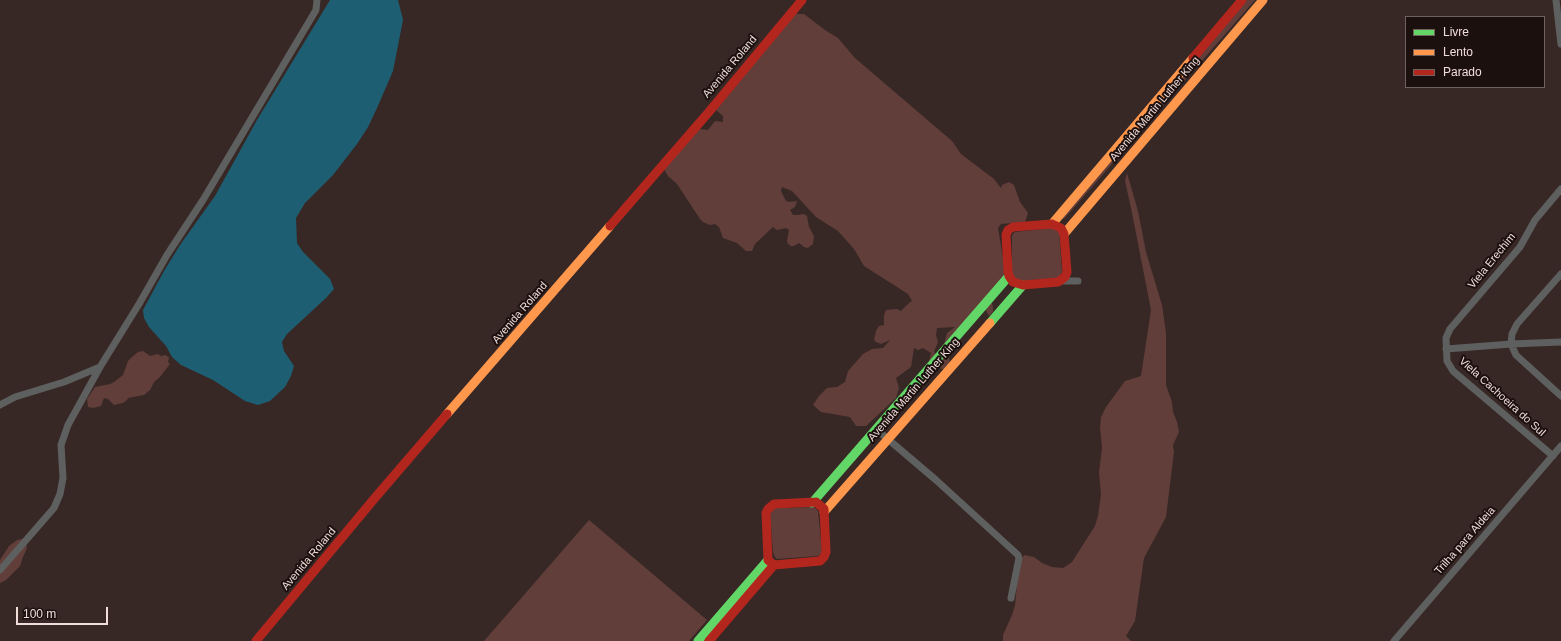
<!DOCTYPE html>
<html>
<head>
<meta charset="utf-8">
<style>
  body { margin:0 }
  #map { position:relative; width:1561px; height:641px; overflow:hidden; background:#372826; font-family:Arial,sans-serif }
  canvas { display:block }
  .legend { position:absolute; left:1405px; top:16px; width:140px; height:72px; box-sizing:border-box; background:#1c100e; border:1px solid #716260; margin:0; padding:5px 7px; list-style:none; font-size:12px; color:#f0ddda }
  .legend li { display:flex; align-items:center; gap:8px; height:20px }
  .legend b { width:20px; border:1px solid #716260 }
  .scale { position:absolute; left:16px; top:607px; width:92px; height:18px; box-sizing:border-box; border:2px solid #f0ddda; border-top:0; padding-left:5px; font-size:12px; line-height:14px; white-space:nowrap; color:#f0ddda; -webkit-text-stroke:3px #1c100e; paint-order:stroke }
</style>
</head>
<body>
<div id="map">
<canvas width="1561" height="641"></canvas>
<ul class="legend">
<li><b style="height:5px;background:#63d668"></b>Livre</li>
<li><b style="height:5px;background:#ff974d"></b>Lento</li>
<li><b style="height:5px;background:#b3261e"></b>Parado</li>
</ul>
<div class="scale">100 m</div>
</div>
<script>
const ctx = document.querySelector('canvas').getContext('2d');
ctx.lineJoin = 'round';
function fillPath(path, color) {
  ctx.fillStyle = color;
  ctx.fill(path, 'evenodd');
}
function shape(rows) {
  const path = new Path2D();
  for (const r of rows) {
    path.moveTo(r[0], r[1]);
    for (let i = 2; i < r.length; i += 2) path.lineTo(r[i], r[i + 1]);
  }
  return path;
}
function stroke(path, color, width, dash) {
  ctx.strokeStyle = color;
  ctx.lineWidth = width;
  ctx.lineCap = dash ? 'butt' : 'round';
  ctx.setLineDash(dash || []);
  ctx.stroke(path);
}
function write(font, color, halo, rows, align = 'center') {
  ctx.font = font + ' Arial,sans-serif';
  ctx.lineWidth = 4;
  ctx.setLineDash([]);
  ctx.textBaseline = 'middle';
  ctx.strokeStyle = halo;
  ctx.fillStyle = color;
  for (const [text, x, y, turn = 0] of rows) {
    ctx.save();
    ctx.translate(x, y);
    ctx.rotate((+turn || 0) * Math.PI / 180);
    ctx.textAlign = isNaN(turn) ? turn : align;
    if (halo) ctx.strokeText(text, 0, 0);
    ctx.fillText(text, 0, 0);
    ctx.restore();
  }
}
fillPath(shape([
  [1247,0,1255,0,1064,219,1061,215],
  [795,14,804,14,825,30,838,38,855,58,952,141,961,154,994,179,1001,188,1002,185,1009,182,1014,185,1020,202,1028,213,1025,222,1001,224,998,228,1006,276,991,301,993,307,993,312,989,316,984,307,944,344,947,333,955,327,937,328,936,335,938,342,934,352,938,356,949,358,950,363,945,370,937,367,934,369,929,361,931,353,923,348,918,350,914,348,911,367,896,378,899,388,896,398,866,426,856,426,850,417,821,412,813,405,819,396,827,388,837,387,845,382,848,371,863,354,872,349,883,348,890,340,881,344,876,342,874,340,876,331,879,326,884,325,884,315,886,310,897,309,901,311,909,303,912,301,908,294,864,266,854,249,838,231,816,217,792,191,782,187,781,191,786,201,789,202,797,201,795,207,790,210,793,215,798,215,804,214,807,216,809,227,814,236,813,244,808,248,804,247,799,243,794,246,791,246,788,244,787,241,789,230,786,228,777,230,773,227,755,244,752,251,746,251,737,243,723,238,719,227,715,224,710,225,703,222,700,219,677,184,668,176,664,169,699,129,708,130,715,121,723,122,723,116,716,110],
  [1127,173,1138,211,1146,252,1162,305,1166,333,1166,385,1172,402,1173,412,1177,422,1179,432,1173,445,1174,452,1166,517,1144,558,1135,621,1126,636,1131,641,1003,641,1003,635,1012,615,1015,605,1019,564,1024,555,1034,557,1042,563,1052,567,1063,568,1072,562,1095,526,1098,516,1101,494,1099,472,1102,448,1100,427,1101,417,1106,407,1125,381,1141,376,1151,310,1131,208,1125,181],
  [1053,228,1059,231,1062,272,1060,276,1056,278,1018,281,1012,276,1012,235,1015,232],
  [143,351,150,356,158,354,161,356,165,355,169,357,168,362,170,364,160,377,154,382,150,390,144,395,128,398,127,400,123,403,114,405,108,399,104,398,101,406,93,408,88,407,87,399,95,387,110,384,114,382,123,375,128,361,132,357,138,352],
  [814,507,818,511,822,552,818,556,777,559,775,557,773,552,770,513,775,508],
  [589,520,707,620,689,641,484,641],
  [22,539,26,542,27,548,23,557,20,566,6,580,0,583,0,560,9,546,17,540]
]), '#613e3a');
fillPath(shape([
  [330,0,398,0,403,20,393,71,377,108,368,127,357,144,333,175,305,203,296,218,297,243,303,252,330,279,334,289,326,298,287,334,282,342,284,351,294,366,291,376,285,387,270,401,258,405,245,401,213,380,181,365,172,357,166,346,149,327,144,318,143,310,164,271,180,245,215,196,257,120]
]), '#1e5e72');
stroke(shape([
  [1556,0,1561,44],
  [1561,274,1517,324,1512,334,1511,344,1516,355,1561,396],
  [1062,281,1078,281],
  [1446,349,1511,344,1561,342],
  [0,405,15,397,64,382,100,367],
  [876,429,936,480,1018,555,1019,558,1011,598],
  [1553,456,1453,371,1447,361,1446,338,1450,329,1520,247,1535,220,1561,189],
  [0,570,54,508,60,494,63,478,61,445,68,425,100,367,139,304,167,255,203,200,316,10,317,0],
  [1394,641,1561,446]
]), '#5e5f5f', 7);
stroke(shape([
  [990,323,1023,285],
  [812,503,1009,276],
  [698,641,768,560]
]), '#63d668', 9);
stroke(shape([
  [1052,224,1193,58],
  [1064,234,1263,0],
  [447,414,610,226],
  [824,512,990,323]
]), '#ff974d', 9);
stroke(shape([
  [1193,58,1242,0],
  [1052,224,1061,228,1064,234,1067,272,1065,277,1058,282,1023,285,1013,282,1009,276,1008,271,1006,235,1008,230,1013,227,1052,224],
  [610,226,708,113,802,0],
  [816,502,824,509,826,552,824,557,820,561,774,565,768,560,766,513,768,509,774,504,816,502],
  [256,641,374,499,447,414],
  [709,641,774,565]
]), '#b3261e', 9);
write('11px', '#f0ddda', '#1c100e', [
  ["Avenida Roland",730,67,-50],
  ["Avenida Martin Luther King",1155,109,-50],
  ["Viela Erechim",1492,261,-51],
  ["Avenida Roland",520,313,-49],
  ["Avenida Martin Luther King",914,390,-49],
  ["Viela Cachoeira do Sul",1502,397,42],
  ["Trilha para Aldeia",1465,541,-49],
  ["Avenida Roland",309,559,-50]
]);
</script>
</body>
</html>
